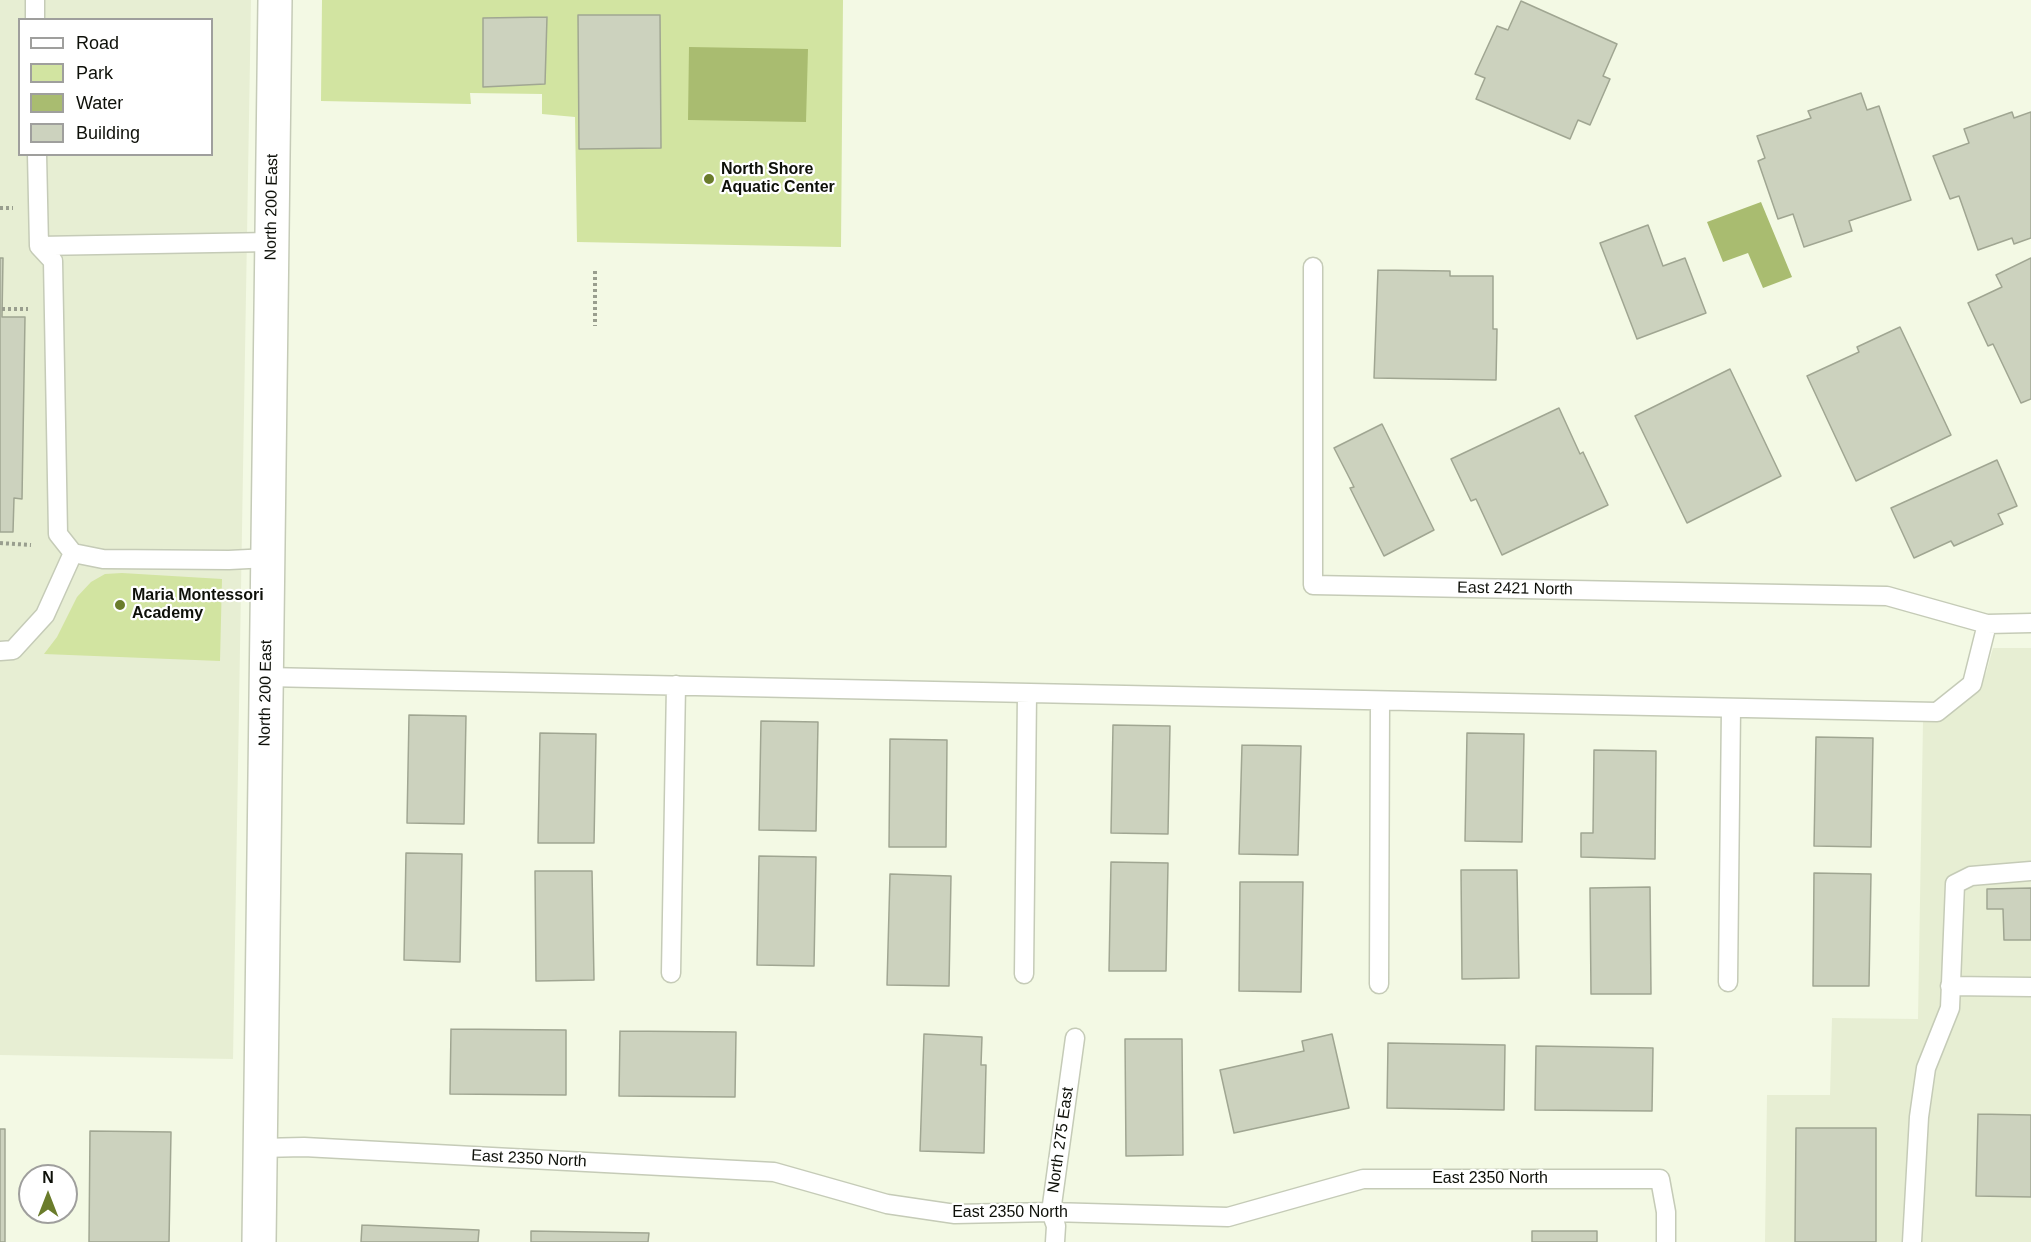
<!DOCTYPE html>
<html>
<head>
<meta charset="utf-8">
<style>
  body { margin:0 }
  #map { position:relative; width:2031px; height:1242px; overflow:hidden; background:#f3f9e4; font-family:Arial,sans-serif }
  canvas { display:block }
  .legend { position:absolute; left:18px; top:18px; width:195px; height:138px; box-sizing:border-box; background:#fff; border:2px solid #9f9f9d; margin:0; padding:8px 10px; list-style:none; font-size:18px; color:#0e1009 }
  .legend li { display:flex; align-items:center; gap:12px; height:30px }
  .legend b { width:30px; border:2px solid #9f9f9d }
  .north { position:absolute; left:18px; top:1164px; width:60px; height:60px; box-sizing:border-box; background:#fff; border:2px solid #9f9f9d; border-radius:50%; rotate:0deg; font-size:16px; font-weight:700; line-height:24px; text-align:center; color:#0e1009 }
  .north::after { content:''; display:block; margin:auto; width:21px; height:27px; background:#6a7c2b; clip-path:polygon(50% 0,100% 100%,50% 72%,0 100%) }
</style>
</head>
<body>
<div id="map">
<canvas width="2031" height="1242"></canvas>
<ul class="legend">
<li><b style="height:8px;background:#fff"></b>Road</li>
<li><b style="height:16px;background:#d2e4a1"></b>Park</li>
<li><b style="height:16px;background:#a9bc70"></b>Water</li>
<li><b style="height:16px;background:#ccd2be"></b>Building</li>
</ul>
<div class="north">N</div>
</div>
<script>
const ctx = document.querySelector('canvas').getContext('2d');
ctx.lineJoin = 'round';
function fillPath(path, color) {
  ctx.fillStyle = color;
  ctx.fill(path, 'evenodd');
}
function shape(rows) {
  const path = new Path2D();
  for (const r of rows) {
    path.moveTo(r[0], r[1]);
    for (let i = 2; i < r.length; i += 2) path.lineTo(r[i], r[i + 1]);
  }
  return path;
}
function stroke(path, color, width, dash) {
  ctx.strokeStyle = color;
  ctx.lineWidth = width;
  ctx.lineCap = dash ? 'butt' : 'round';
  ctx.setLineDash(dash || []);
  ctx.stroke(path);
}
function write(font, color, halo, rows, align = 'center') {
  ctx.font = font + ' Arial,sans-serif';
  ctx.lineWidth = 4.5;
  ctx.setLineDash([]);
  ctx.textBaseline = 'middle';
  ctx.strokeStyle = halo;
  ctx.fillStyle = color;
  for (const [text, x, y, turn = 0] of rows) {
    ctx.save();
    ctx.translate(x, y);
    ctx.rotate((+turn || 0) * Math.PI / 180);
    ctx.textAlign = isNaN(turn) ? turn : align;
    if (halo) ctx.strokeText(text, 0, 0);
    ctx.fillText(text, 0, 0);
    ctx.restore();
  }
}
fillPath(shape([
  [0,0,251,0,233,1059,0,1055],
  [20,20,212,20,212,154,20,154],
  [1993,648,2031,648,2031,1242,1765,1242,1767,1095,1830,1095,1832,1018,1918,1019,1923,722,1952,711,1974,693,1986,673]
]), '#e7eed3');
fillPath(shape([
  [322,0,843,0,841,247,577,242,575,117,542,114,542,94,470,93,471,104,321,101],
  [122,573,222,579,220,661,44,654,57,637,77,597,91,582,105,574]
]), '#d2e4a1');
fillPath(shape([
  [689,47,808,49,806,122,688,120],
  [1761,202,1792,277,1763,288,1748,253,1723,262,1707,222]
]), '#a9bc70');
const building = shape([
  [1521,1,1617,44,1603,76,1610,79,1590,125,1578,120,1570,139,1476,99,1485,78,1475,74,1497,26,1508,30,1521,1],
  [578,15,660,15,661,148,579,149,578,15],
  [547,17,545,84,483,87,483,18,547,17],
  [1861,93,1867,110,1879,106,1911,200,1849,221,1852,231,1804,247,1793,214,1778,219,1758,161,1765,158,1757,136,1811,118,1808,111,1861,93],
  [2012,112,2014,118,2031,112,2031,238,2014,244,2012,238,1978,250,1959,196,1950,199,1933,156,1969,143,1964,129,2012,112],
  [1648,225,1663,266,1685,258,1706,313,1637,339,1600,243,1648,225],
  [0,258,3,258,2,317,25,317,22,499,14,498,13,532,0,532,0,258],
  [2031,258,2031,399,2021,403,1993,344,1988,346,1968,303,2002,287,1996,275,2031,258],
  [1378,270,1450,271,1450,276,1493,276,1493,329,1497,329,1496,380,1374,378,1378,270],
  [1900,327,1951,435,1856,481,1807,376,1859,352,1857,347,1900,327],
  [1730,369,1781,476,1687,523,1635,416,1730,369],
  [1559,408,1580,454,1583,452,1608,505,1502,555,1476,499,1471,501,1451,459,1559,408],
  [1382,424,1434,530,1384,556,1350,488,1354,487,1334,448,1382,424],
  [1997,460,2017,506,1998,514,2003,524,1954,546,1951,541,1914,558,1891,508,1997,460],
  [409,715,466,716,464,824,407,823,409,715],
  [761,721,818,722,816,831,759,830,761,721],
  [1113,725,1170,726,1168,834,1111,833,1113,725],
  [540,733,596,734,594,843,538,843,540,733],
  [1467,733,1524,734,1522,842,1465,841,1467,733],
  [1816,737,1873,738,1871,847,1814,846,1816,737],
  [890,739,947,740,946,847,889,847,890,739],
  [1242,745,1301,746,1298,855,1239,854,1242,745],
  [1594,750,1656,751,1655,859,1581,857,1581,833,1593,833,1594,750],
  [406,853,462,854,460,962,404,960,406,853],
  [759,856,816,857,814,966,757,965,759,856],
  [1111,862,1168,863,1166,971,1109,971,1111,862],
  [1461,870,1517,870,1519,978,1462,979,1461,870],
  [535,871,592,871,594,980,536,981,535,871],
  [1814,873,1871,874,1869,986,1813,986,1814,873],
  [890,874,951,876,949,986,887,985,890,874],
  [1240,882,1303,882,1301,992,1239,991,1240,882],
  [1650,887,1651,994,1591,994,1590,888,1650,887],
  [2031,888,2031,940,2004,940,2003,909,1987,909,1987,889,2031,888],
  [451,1029,566,1030,566,1095,450,1094,451,1029],
  [620,1031,736,1032,735,1097,619,1096,620,1031],
  [924,1034,982,1037,981,1065,986,1065,984,1153,920,1151,924,1034],
  [1332,1034,1349,1108,1234,1133,1220,1070,1304,1051,1302,1041,1332,1034],
  [1125,1039,1182,1039,1183,1155,1126,1156,1125,1039],
  [1388,1043,1505,1045,1504,1110,1387,1108,1388,1043],
  [1536,1046,1653,1048,1652,1111,1535,1110,1536,1046],
  [1978,1114,2031,1115,2031,1197,1976,1196,1978,1114],
  [1796,1128,1876,1128,1876,1242,1795,1242,1796,1128],
  [0,1129,5,1129,5,1242,0,1242,0,1129],
  [90,1131,171,1132,169,1242,89,1242,90,1131],
  [362,1225,479,1230,478,1242,361,1242,362,1225],
  [531,1231,649,1233,648,1242,531,1242,531,1231],
  [1532,1231,1597,1231,1597,1242,1532,1242,1532,1231]
]);
fillPath(building, '#ccd2be');
stroke(building, '#a0a692', 1.5);
const service = shape([
  [35,0,35,20],
  [37,154,39,246,53,261,58,534,73,553,103,559,229,560,268,558],
  [39,246,271,242],
  [1313,267,1313,585,1887,596,1987,624,2031,623],
  [0,651,13,650,45,615,73,553],
  [266,677,1937,712,1972,684,1987,624],
  [671,973,676,685],
  [1024,974,1027,693],
  [1728,982,1731,708],
  [1379,984,1380,701],
  [1950,986,2031,987],
  [260,1148,304,1147,774,1172,887,1204,955,1214,1051,1212,1228,1217,1363,1179,1660,1179,1666,1212,1666,1242],
  [1055,1242,1056,1226,1051,1212,1075,1038],
  [1912,1242,1919,1117,1926,1068,1950,1008,1955,884,1971,876,2031,871]
]);
const minor = shape([
  [259,1242,275,0]
]);
stroke(service, '#c5cbb7', 21);
stroke(minor, '#c5cbb7', 36);
stroke(shape([
  [0,208,13,208],
  [595,271,595,326],
  [2,309,28,309],
  [0,543,31,545]
]), '#999e8e', 4, [3, 3]);
stroke(service, '#fff', 18);
stroke(minor, '#fff', 33);
for (const [x, y, r, color] of [
  [709,179,6,"#6a7c2b"],
  [120,605,6,"#6a7c2b"]
]) {
  const dot = new Path2D();
  dot.arc(x, y, r, 0, 2 * Math.PI);
  ctx.fillStyle = color;
  ctx.fill(dot);
  stroke(dot, '#fff', 2);
}
write('bold 16px', '#0e1009', '#fff', [
  ["North Shore",721,170],
  ["Aquatic Center",721,188],
  ["Maria Montessori",132,596],
  ["Academy",132,614]
], 'left');
write('16px', '#0e1009', '#fff', [
  ["North 200 East",272,207,-89],
  ["East 2421 North",1515,589,1],
  ["North 200 East",266,693,-89],
  ["North 275 East",1061,1140,-82],
  ["East 2350 North",529,1159,3],
  ["East 2350 North",1490,1179],
  ["East 2350 North",1010,1213]
]);
</script>
</body>
</html>
